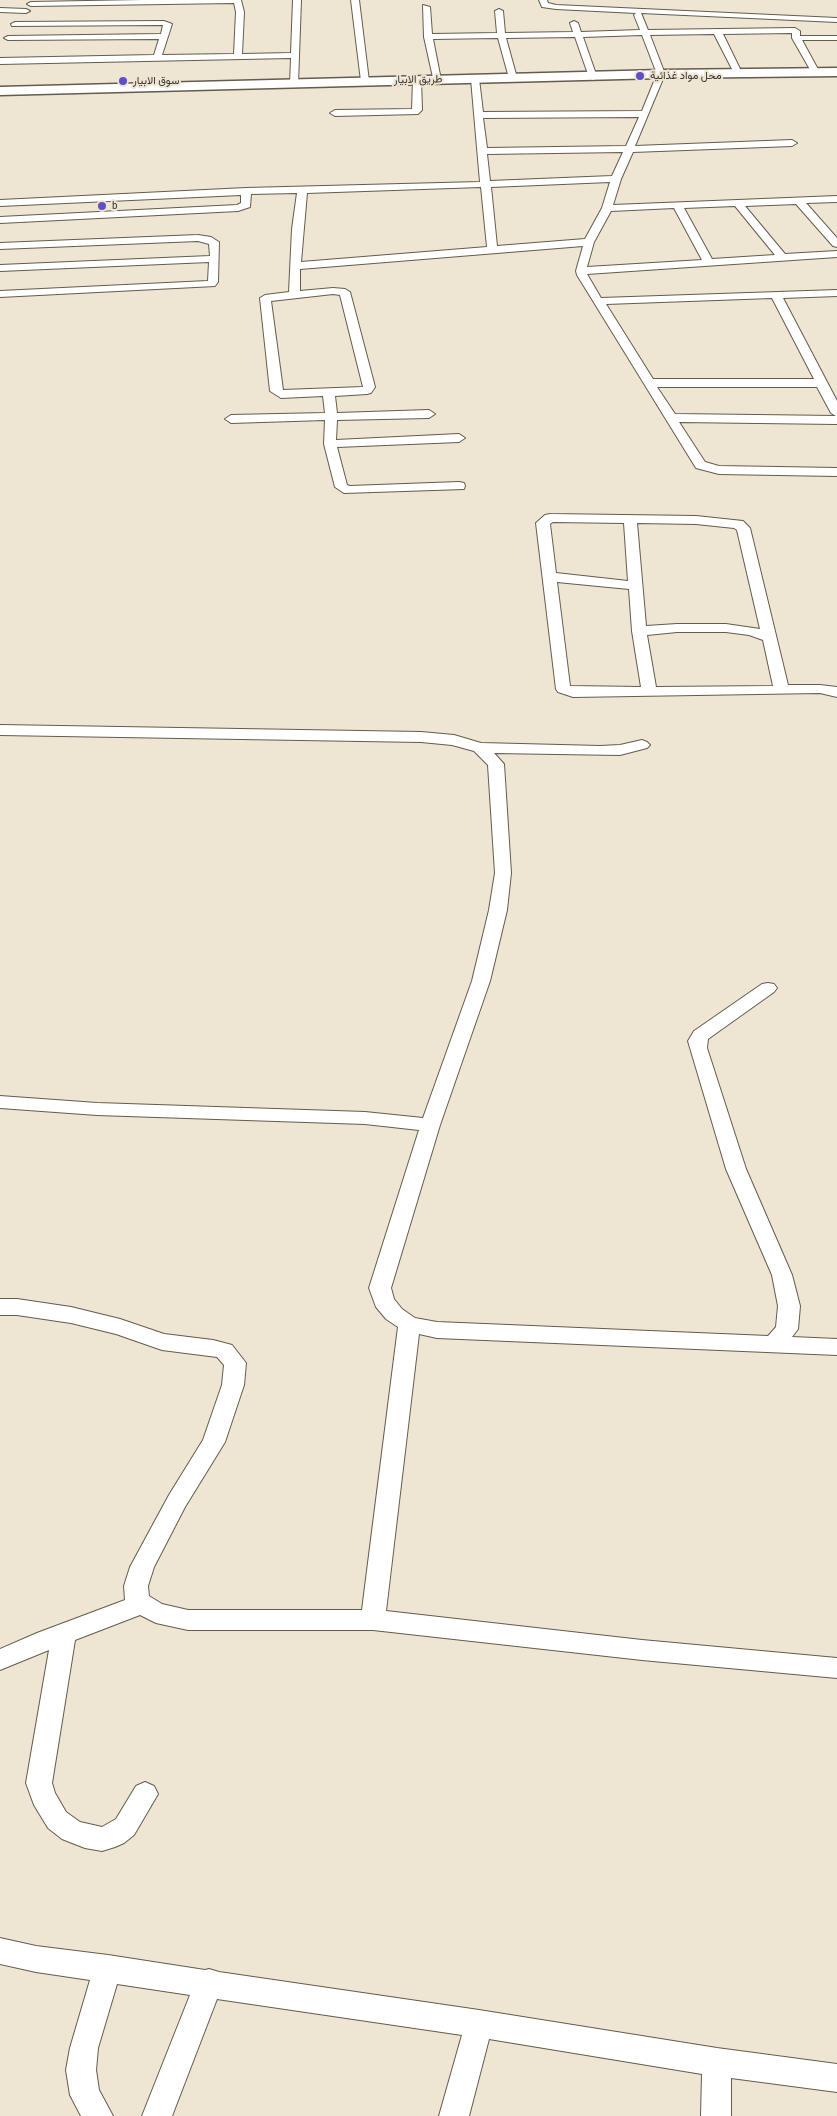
<!DOCTYPE html>
<html>
<head>
<meta charset="utf-8">
<style>
  body { margin:0 }
  canvas { display:block; background:#eee5d3 }
</style>
</head>
<body>
<canvas width="837" height="2116"></canvas>
<script>
const ctx = document.querySelector('canvas').getContext('2d');
ctx.lineJoin = 'round';
function shape(rows) {
  const path = new Path2D();
  for (const r of rows) {
    path.moveTo(r[0], r[1]);
    for (let i = 2; i < r.length; i += 2) path.lineTo(r[i], r[i + 1]);
  }
  return path;
}
function stroke(path, color, width, dash) {
  ctx.strokeStyle = color;
  ctx.lineWidth = width;
  ctx.lineCap = dash ? 'butt' : 'round';
  ctx.setLineDash(dash || []);
  ctx.stroke(path);
}
function fillPath(path, color) {
  ctx.fillStyle = color;
  ctx.fill(path, 'evenodd');
}
function write(font, color, halo, rows, align = 'center') {
  ctx.font = font + ' "Roboto Condensed",Vazirmatn,sans-serif';
  ctx.lineWidth = 4;
  ctx.setLineDash([]);
  ctx.textBaseline = 'middle';
  ctx.strokeStyle = halo;
  ctx.fillStyle = color;
  for (const [text, x, y, turn = 0] of rows) {
    ctx.save();
    ctx.translate(x, y);
    ctx.rotate((+turn || 0) * Math.PI / 180);
    ctx.textAlign = isNaN(turn) ? turn : align;
    if (halo) ctx.strokeText(text, 0, 0);
    ctx.fillText(text, 0, 0);
    ctx.restore();
  }
}
const street = shape([
  [143,0,241,0,244,12,242,54,291,53,293,0,301,0,298,84,294,87,290,84,291,58,0,64,0,58,154,55,159,39,8,40,4,38,8,36,161,34,163,25,12,26,11,24,15,22,164,21,172,24,162,55,234,54,236,12,234,3,31,6,27,4,31,2,143,0],
  [351,0,359,0,369,81,365,84,361,81,351,0],
  [539,0,547,0,548,3,556,5,837,18,837,22,641,13,648,30,795,28,800,31,800,36,837,36,837,40,802,40,820,73,816,76,812,73,792,38,792,33,723,34,742,73,738,76,734,73,714,34,650,35,665,74,635,146,792,140,797,143,792,146,633,152,621,179,613,205,837,196,837,202,806,203,837,238,837,247,833,246,796,204,745,206,785,254,837,251,837,257,587,274,601,298,837,290,837,296,783,298,837,401,837,424,679,422,705,462,719,466,837,468,837,476,719,474,696,468,577,275,576,271,583,246,300,269,300,291,333,288,345,289,350,292,375,387,371,393,367,394,335,396,337,413,429,410,435,414,429,418,337,420,336,440,459,434,465,438,459,442,337,447,347,485,350,486,459,482,464,483,465,486,464,489,344,493,335,487,324,444,325,420,231,423,225,419,231,415,325,413,323,396,281,398,270,391,260,298,265,295,289,292,292,229,297,193,251,194,250,207,238,211,0,223,0,217,237,205,241,203,241,195,0,206,0,200,246,188,480,182,471,79,475,76,479,79,483,112,642,111,657,74,642,35,583,37,597,77,593,80,589,77,575,37,506,38,517,78,513,81,509,78,498,38,433,39,441,80,434,82,424,37,423,5,430,7,432,34,497,33,495,11,499,9,503,11,505,33,573,32,570,23,574,21,578,23,581,32,640,30,634,15,636,13,556,9,542,7,539,0],
  [639,117,626,146,487,148,483,118,639,117],
  [623,152,612,176,490,181,487,154,623,152],
  [610,182,602,208,585,239,497,246,491,187,610,182],
  [481,187,487,247,301,262,307,193,481,187],
  [735,206,775,255,712,259,684,208,735,206],
  [674,208,702,260,587,267,594,242,611,211,674,208],
  [333,294,340,295,363,387,283,390,271,301,333,294],
  [772,298,814,379,653,379,606,304,772,298],
  [657,387,817,387,831,413,836,416,675,414,657,387],
  [0,8,26,9,30,11,26,13,0,12,0,8],
  [417,77,421,80,422,110,418,114,335,116,330,113,335,110,412,109,413,80,417,77],
  [198,235,211,237,219,242,218,282,215,286,0,297,0,291,208,281,209,262,0,271,0,265,210,256,209,244,198,241,0,249,0,243,198,235],
  [550,514,696,516,743,521,750,528,788,685,820,685,837,687,837,697,820,693,573,697,558,692,556,689,536,523,545,515,550,514],
  [553,522,624,523,628,581,556,573,550,524,553,522],
  [637,523,696,524,734,528,737,530,760,629,726,624,677,624,646,626,637,523],
  [557,582,629,589,632,631,641,687,570,686,557,582],
  [677,632,726,632,749,635,763,640,773,686,656,687,647,635,677,632],
  [0,725,421,732,454,735,481,743,600,746,620,745,642,740,647,742,650,745,647,748,620,755,494,753,504,764,511,873,507,910,490,981,440,1125,391,1288,394,1299,402,1309,415,1318,437,1322,768,1336,776,1327,778,1306,772,1275,726,1169,688,1041,694,1031,762,984,768,983,774,984,777,988,774,992,708,1039,707,1048,746,1169,792,1275,800,1306,798,1329,792,1337,837,1339,837,1355,437,1338,419,1334,386,1611,642,1640,837,1658,837,1678,642,1660,373,1630,188,1630,156,1623,140,1615,75,1640,52,1783,55,1793,66,1812,80,1822,102,1827,116,1819,136,1786,145,1782,154,1786,158,1794,134,1835,124,1843,115,1847,102,1851,85,1848,62,1839,48,1828,34,1805,26,1783,49,1650,0,1670,0,1649,37,1633,125,1600,124,1586,130,1567,169,1495,203,1440,222,1385,224,1365,217,1357,162,1350,116,1334,71,1323,17,1315,0,1315,0,1299,17,1299,71,1307,120,1319,164,1334,213,1340,232,1345,246,1363,244,1385,225,1442,185,1507,154,1567,148,1586,149,1596,162,1604,188,1610,362,1610,398,1327,386,1319,376,1307,369,1288,419,1130,365,1124,97,1115,0,1108,0,1096,97,1103,365,1112,423,1118,472,981,489,910,495,873,488,765,474,751,452,745,421,742,0,735,0,725],
  [0,1938,36,1946,108,1955,205,1970,209,1969,219,1972,479,2010,717,2048,837,2064,837,2092,731,2078,731,2116,701,2116,702,2074,489,2039,469,2116,439,2116,462,2035,217,1999,172,2116,142,2116,190,1995,117,1984,98,2048,96,2070,99,2090,113,2116,81,2116,70,2095,66,2070,70,2048,90,1980,36,1972,0,1964,0,1938]
]);
const secondary = shape([
  [837,68,837,76,661,78,0,95,0,87,661,70,837,68]
]);
stroke(street, '#645c4c', 2);
stroke(secondary, '#645c4c', 3);
fillPath(street, '#fff');
fillPath(secondary, '#fff');
for (const [x, y, r, color] of [
  [640,76,5,"#5f4fc8"],
  [123,81,5,"#5f4fc8"],
  [102,206,5,"#5f4fc8"]
]) {
  const dot = new Path2D();
  dot.arc(x, y, r, 0, 2 * Math.PI);
  ctx.fillStyle = color;
  ctx.fill(dot);
  stroke(dot, '#eee5d3', 2);
}
write('11px', '#36322b', '#eee5d3', [
  ["محل مواد غذائية",650,76],
  ["سوق الابيار",133,81],
  ["b",112,206]
], 'left');
write('11px', '#36322b', '#eee5d3', [
  ["طريق الابيار",418,80,-1]
]);
</script>
</body>
</html>
